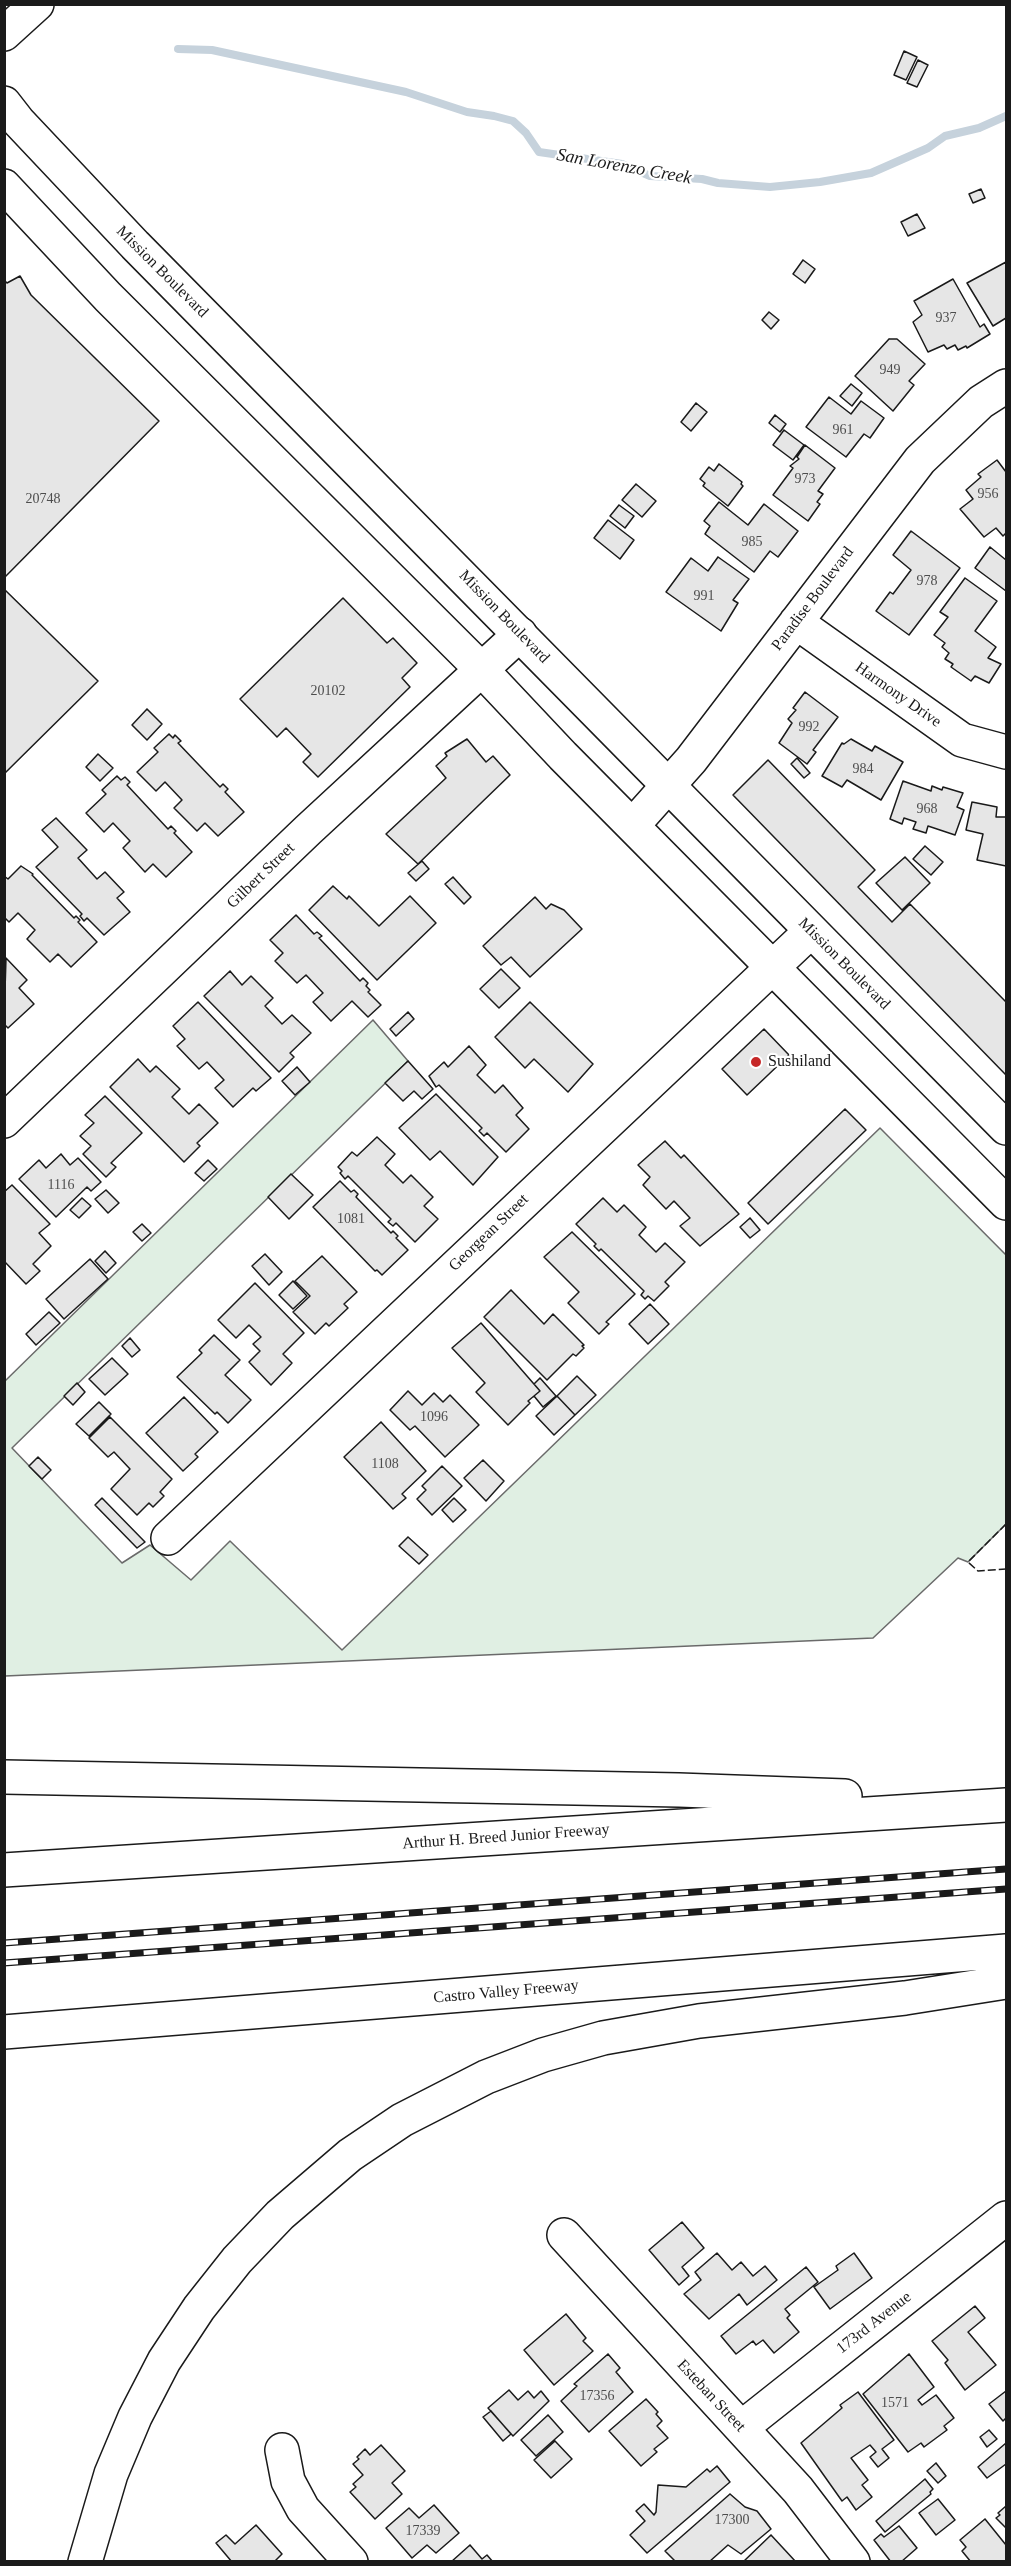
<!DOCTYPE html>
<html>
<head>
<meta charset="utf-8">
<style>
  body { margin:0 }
  #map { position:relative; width:1011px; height:2566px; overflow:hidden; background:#fff; font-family:"Times New Roman",serif }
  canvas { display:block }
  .frame { position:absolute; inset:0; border:6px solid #1a1a1a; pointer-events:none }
</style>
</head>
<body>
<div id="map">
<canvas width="1011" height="2566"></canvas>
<div class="frame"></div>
</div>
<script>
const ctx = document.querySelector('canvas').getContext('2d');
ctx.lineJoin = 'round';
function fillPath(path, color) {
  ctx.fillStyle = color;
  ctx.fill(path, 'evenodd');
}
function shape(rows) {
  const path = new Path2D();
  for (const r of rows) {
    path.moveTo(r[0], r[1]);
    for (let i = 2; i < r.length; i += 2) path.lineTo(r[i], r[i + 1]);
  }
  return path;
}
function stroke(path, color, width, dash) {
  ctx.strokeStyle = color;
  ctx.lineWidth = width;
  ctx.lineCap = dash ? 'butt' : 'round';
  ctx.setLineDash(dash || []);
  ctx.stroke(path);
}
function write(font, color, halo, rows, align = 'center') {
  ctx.font = font + ' "Times New Roman",serif';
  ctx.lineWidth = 4.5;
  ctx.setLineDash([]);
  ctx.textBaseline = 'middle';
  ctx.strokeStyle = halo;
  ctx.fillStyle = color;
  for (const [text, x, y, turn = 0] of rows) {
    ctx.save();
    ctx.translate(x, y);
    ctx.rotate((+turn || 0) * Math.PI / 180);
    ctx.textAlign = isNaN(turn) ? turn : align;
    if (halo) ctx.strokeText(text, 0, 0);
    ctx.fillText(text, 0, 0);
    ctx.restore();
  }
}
const green = shape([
  [373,1020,408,1061,12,1448,122,1563,150,1545,191,1580,230,1541,342,1650,880,1128,1006,1255,1006,1524,968,1562,958,1558,873,1638,5,1676,5,1381,373,1020]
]);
fillPath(green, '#e0efe3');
stroke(green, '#6a6a6a', 1.5);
stroke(shape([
  [178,49,212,50,406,92,467,112,494,116,513,121,526,133,539,152,622,164,650,176,702,179,718,183,770,187,820,182,871,173,928,148,945,136,979,128,1006,116]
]), '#c6d2dc', 8);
const building = shape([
  [904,51,917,57,906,80,894,75,904,51],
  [918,60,928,65,917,87,907,83,918,60],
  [981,189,985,198,973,203,969,194,981,189],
  [917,214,925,228,908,236,901,222,917,214],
  [803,260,815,269,805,283,793,274,803,260],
  [1006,262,1006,318,993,326,967,283,1006,262],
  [20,276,31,295,159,421,4,578,4,280,7,283,20,276],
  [953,279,980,327,984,324,990,334,967,348,966,346,958,350,955,345,947,349,944,345,928,352,913,322,922,315,914,301,953,279],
  [769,312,779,320,771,329,762,320,769,312],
  [889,339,897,339,925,364,909,381,914,385,893,411,855,376,889,339],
  [851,384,862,393,852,406,840,396,851,384],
  [829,397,851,414,861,401,884,418,870,438,864,434,846,457,806,427,829,397],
  [696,403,707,412,691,431,681,422,696,403],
  [775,415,786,424,780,432,769,423,775,415],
  [784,430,804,445,793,460,773,445,784,430],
  [805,445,835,468,818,491,823,494,817,502,820,504,808,521,773,495,793,468,790,466,799,459,797,457,805,445],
  [997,460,1006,472,1006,533,1003,536,996,528,984,537,960,509,973,499,966,490,981,477,978,474,997,460],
  [719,464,742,482,741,484,743,486,728,506,703,486,705,483,700,479,709,467,714,471,719,464],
  [636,484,656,501,642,517,622,500,636,484],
  [719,502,748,525,764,504,798,531,778,557,770,551,754,572,705,534,710,526,704,521,719,502],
  [619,505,634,516,625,528,610,516,619,505],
  [608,520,634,540,620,559,594,538,608,520],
  [911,531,960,568,909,635,876,611,890,592,893,594,911,570,893,555,911,531],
  [990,547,1006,560,1006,591,975,568,990,547],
  [718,557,749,579,733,600,738,603,721,631,666,592,691,558,708,571,718,557],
  [965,578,997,601,975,631,996,647,988,658,1001,664,989,683,975,676,971,681,951,667,953,664,945,659,949,653,942,647,945,643,934,635,948,617,940,612,965,578],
  [4,589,98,681,4,774,4,589],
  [343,598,387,643,393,638,417,663,402,678,410,687,318,777,303,762,311,754,286,728,277,737,240,699,343,598],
  [805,692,838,717,813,750,816,752,807,764,779,743,792,723,788,719,796,710,793,708,805,692],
  [147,709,162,724,147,740,132,725,147,709],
  [169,734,173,738,175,735,181,741,178,743,220,787,223,784,228,789,225,792,244,812,218,836,205,823,197,831,174,808,182,800,165,782,156,791,137,772,158,752,154,748,169,734],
  [467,739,486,762,493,756,510,775,418,864,386,834,446,778,436,766,447,756,445,753,467,739],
  [851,739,872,751,875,746,903,762,881,800,847,780,842,787,822,776,842,743,844,744,851,739],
  [98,754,113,768,100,781,86,767,98,754],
  [797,758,810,773,804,778,791,764,797,758],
  [768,760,875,870,858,887,892,922,910,904,1006,1002,1006,1075,733,795,768,760],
  [117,776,121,780,125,777,130,782,127,785,168,829,171,826,176,831,174,833,192,852,166,877,153,864,145,872,123,848,130,841,113,823,104,832,86,813,106,794,102,790,117,776],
  [903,781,931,791,932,786,942,790,943,787,963,793,957,807,964,810,955,835,928,826,926,833,913,829,916,822,904,818,902,824,890,819,903,781],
  [972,802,997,807,996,817,1006,817,1006,866,977,860,983,834,966,830,972,802],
  [56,818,87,850,78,858,97,879,105,872,124,892,117,898,130,912,104,935,87,918,84,921,80,916,82,914,36,867,58,847,42,830,56,818],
  [925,846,943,862,931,875,913,859,925,846],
  [905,857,930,883,902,910,876,883,905,857],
  [422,861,429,869,416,881,408,873,422,861],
  [21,866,33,874,32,875,74,918,76,916,80,920,78,922,97,942,71,967,58,954,50,962,27,939,35,930,18,913,9,922,4,917,4,876,8,879,21,866],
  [453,877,471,897,464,904,445,884,453,877],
  [333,886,347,899,349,896,379,926,410,896,436,923,377,980,309,910,333,886],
  [535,897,546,909,551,904,564,910,582,929,530,977,511,957,501,965,483,946,535,897],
  [296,915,314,934,317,932,322,936,319,938,360,981,363,978,368,983,366,986,370,990,368,992,381,1005,368,1017,352,1001,331,1021,313,1002,323,993,306,975,297,983,275,961,283,953,270,940,296,915],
  [6,958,27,980,19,988,34,1004,8,1028,4,1024,6,958],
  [501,969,520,988,499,1008,480,989,501,969],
  [230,971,242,985,251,976,273,998,265,1006,282,1024,292,1015,311,1033,290,1053,294,1057,279,1072,204,996,230,971],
  [198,1002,271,1078,256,1091,253,1088,233,1107,215,1088,224,1080,207,1062,199,1069,177,1046,185,1039,173,1026,198,1002],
  [530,1002,593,1064,568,1092,534,1059,525,1068,495,1037,530,1002],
  [408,1012,414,1019,396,1036,390,1029,408,1012],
  [764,1029,789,1055,747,1095,722,1069,764,1029],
  [469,1046,486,1065,477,1075,495,1093,503,1085,523,1108,516,1115,529,1129,506,1152,487,1133,484,1136,479,1131,482,1128,439,1085,436,1087,429,1076,444,1062,448,1067,469,1046],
  [138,1059,150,1072,156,1066,180,1089,172,1097,189,1114,199,1104,218,1123,197,1143,200,1146,184,1162,110,1087,138,1059],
  [408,1061,433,1089,422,1099,414,1091,403,1101,385,1083,408,1061],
  [297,1067,310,1082,295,1095,282,1081,297,1067],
  [436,1094,498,1157,473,1185,440,1151,430,1160,399,1128,436,1094],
  [105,1096,142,1133,111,1163,116,1167,106,1177,83,1154,91,1146,80,1136,94,1123,85,1115,105,1096],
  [845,1109,866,1130,768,1224,748,1203,845,1109],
  [377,1137,395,1154,385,1165,403,1183,411,1175,433,1197,424,1206,438,1219,415,1242,396,1223,393,1226,388,1222,391,1219,348,1176,345,1179,340,1173,342,1171,338,1167,352,1152,357,1156,377,1137],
  [665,1141,681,1158,684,1155,739,1214,700,1246,680,1226,690,1218,674,1201,666,1209,643,1185,650,1177,638,1165,665,1141],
  [61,1154,70,1165,78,1158,101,1182,91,1191,87,1187,56,1217,19,1179,39,1160,46,1168,61,1154],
  [208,1160,217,1169,204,1181,195,1173,208,1160],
  [291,1174,313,1195,289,1219,268,1197,291,1174],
  [340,1181,351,1192,354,1190,358,1194,356,1197,391,1233,393,1231,398,1236,396,1238,408,1250,382,1275,377,1270,375,1271,313,1207,340,1181],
  [12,1185,50,1224,39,1233,51,1246,33,1264,40,1271,26,1284,4,1261,4,1192,12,1185],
  [106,1190,119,1203,108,1213,95,1199,106,1190],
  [82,1198,91,1206,79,1218,70,1210,82,1198],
  [603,1198,617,1212,624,1205,646,1227,639,1235,656,1252,665,1243,685,1262,665,1282,669,1286,654,1301,648,1296,645,1299,641,1295,644,1291,601,1249,599,1251,594,1246,596,1244,576,1224,603,1198],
  [750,1218,760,1230,750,1238,740,1227,750,1218],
  [142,1224,151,1233,142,1241,133,1232,142,1224],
  [572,1232,635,1294,606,1322,609,1324,599,1334,568,1303,579,1292,544,1257,572,1232],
  [105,1251,116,1263,106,1273,95,1261,105,1251],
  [265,1254,282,1272,269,1285,252,1266,265,1254],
  [322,1256,357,1292,344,1304,348,1308,329,1326,326,1323,315,1334,293,1312,310,1296,295,1281,322,1256],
  [90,1259,108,1279,64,1319,46,1299,90,1259],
  [293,1281,307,1296,293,1309,279,1295,293,1281],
  [255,1283,304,1333,283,1354,292,1363,271,1385,249,1362,260,1351,253,1344,261,1337,249,1325,236,1338,218,1320,255,1283],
  [511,1290,544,1324,553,1314,584,1345,582,1346,584,1348,576,1356,573,1354,547,1380,484,1317,511,1290],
  [650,1304,669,1324,648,1344,629,1324,650,1304],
  [49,1312,60,1323,36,1345,26,1334,49,1312],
  [481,1323,540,1391,528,1401,530,1403,508,1425,476,1392,485,1383,452,1348,481,1323],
  [214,1335,240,1360,225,1375,251,1400,228,1423,217,1412,215,1414,177,1377,202,1353,199,1350,214,1335],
  [130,1338,140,1350,132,1357,122,1346,130,1338],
  [112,1358,128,1374,105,1395,89,1379,112,1358],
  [577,1376,596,1395,575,1415,557,1396,577,1376],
  [540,1378,556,1396,543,1407,534,1396,540,1391,534,1384,540,1378],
  [77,1383,85,1392,73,1405,64,1396,77,1383],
  [408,1391,422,1405,434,1393,443,1402,450,1395,479,1425,445,1457,415,1426,410,1430,390,1410,408,1391],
  [557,1396,575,1415,554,1435,536,1416,557,1396],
  [184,1397,218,1432,195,1454,198,1457,183,1471,146,1433,184,1397],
  [99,1402,111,1414,89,1436,76,1424,99,1402],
  [110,1417,172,1479,160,1492,164,1496,153,1507,149,1503,137,1515,111,1489,130,1469,114,1452,108,1457,89,1438,110,1417],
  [381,1422,426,1471,402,1494,406,1498,393,1509,344,1457,381,1422],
  [38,1457,51,1470,42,1479,29,1466,38,1457],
  [483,1460,504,1481,486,1501,464,1478,483,1460],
  [442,1466,462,1486,432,1515,417,1499,426,1490,422,1486,442,1466],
  [102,1498,145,1542,137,1548,95,1505,102,1498],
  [454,1498,466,1510,453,1522,442,1510,454,1498],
  [408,1537,428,1555,419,1564,399,1546,408,1537],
  [682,2222,704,2248,682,2267,689,2276,679,2285,649,2250,682,2222],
  [717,2253,732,2270,741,2262,753,2276,765,2266,777,2280,747,2305,739,2294,709,2319,684,2294,701,2280,695,2272,717,2253],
  [854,2253,872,2278,830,2309,814,2287,838,2270,836,2266,854,2253],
  [806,2267,818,2282,785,2309,790,2315,787,2318,799,2332,774,2353,763,2340,756,2345,753,2341,736,2354,721,2336,806,2267],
  [975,2306,985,2318,968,2332,996,2365,965,2390,945,2363,948,2360,932,2341,975,2306],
  [566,2314,586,2338,583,2341,593,2351,554,2385,524,2350,566,2314],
  [608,2354,620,2368,616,2372,633,2392,589,2432,561,2401,577,2386,574,2384,608,2354],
  [909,2354,934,2387,918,2400,922,2405,936,2395,954,2418,944,2426,947,2430,924,2447,921,2443,908,2452,863,2394,909,2354],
  [509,2390,518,2400,528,2391,534,2398,541,2391,549,2401,513,2436,488,2408,509,2390],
  [1006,2391,1006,2418,1003,2421,989,2404,1006,2391],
  [858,2392,894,2440,882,2449,889,2458,878,2467,870,2457,876,2452,870,2445,851,2458,868,2480,862,2485,872,2497,856,2510,847,2497,842,2501,801,2443,842,2408,840,2405,858,2392],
  [646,2399,658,2412,656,2414,662,2421,657,2426,668,2438,654,2449,657,2452,641,2466,609,2431,646,2399],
  [491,2411,511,2434,503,2441,483,2417,491,2411],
  [548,2415,563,2432,536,2456,521,2440,548,2415],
  [989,2430,997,2439,987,2447,980,2437,989,2430],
  [555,2441,572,2459,551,2478,534,2460,555,2441],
  [1006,2443,1006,2464,987,2478,978,2467,1006,2443],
  [381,2445,405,2471,392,2483,402,2494,375,2519,350,2492,356,2487,353,2484,363,2475,353,2464,359,2459,357,2457,365,2449,370,2455,381,2445],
  [936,2463,946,2476,938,2483,927,2471,936,2463],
  [717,2466,730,2482,647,2553,630,2535,645,2521,636,2511,644,2504,654,2515,656,2512,658,2485,686,2487,707,2469,710,2472,717,2466],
  [925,2479,933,2489,930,2492,931,2494,885,2532,876,2521,925,2479],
  [730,2494,745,2507,757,2511,771,2529,741,2554,728,2545,709,2562,676,2562,665,2551,730,2494],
  [938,2499,955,2520,936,2535,919,2513,938,2499],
  [434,2505,459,2533,436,2553,427,2545,412,2558,386,2528,409,2508,419,2518,434,2505],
  [1006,2506,1006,2528,996,2518,1000,2515,998,2513,1006,2506],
  [985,2519,1006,2545,1006,2562,971,2562,962,2551,966,2547,960,2540,985,2519],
  [256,2525,282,2554,274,2562,232,2562,216,2543,226,2535,235,2544,256,2525],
  [899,2526,917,2548,901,2562,891,2562,874,2540,881,2534,884,2537,899,2526],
  [771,2535,796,2562,743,2562,771,2535],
  [470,2545,482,2559,487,2555,493,2562,451,2562,470,2545]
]);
fillPath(building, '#e6e6e6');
stroke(building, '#1a1a1a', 1.5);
const minor = shape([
  [4,34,37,4],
  [796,622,962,740,1006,752],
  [633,825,691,760,920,460,981,402,1006,386],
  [4,1121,308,830,520,634],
  [168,1538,811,931],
  [564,2235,798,2490,853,2562],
  [741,2428,1006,2218],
  [282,2450,288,2481,303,2509,351,2562]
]);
const major = shape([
  [4,103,18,121,135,245,1006,1128],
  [4,186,108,297,481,669,563,756,1006,1203]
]);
const highway = shape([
  [4,1777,679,1790,845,1796],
  [4,1870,1006,1805],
  [4,2032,1006,1951],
  [85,2562,111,2474,135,2417,164,2361,199,2308,237,2260,280,2215,350,2155,402,2120,486,2077,543,2055,603,2038,699,2021,905,1998,1006,1982]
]);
stroke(minor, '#1a1a1a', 36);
stroke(major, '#1a1a1a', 36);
stroke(highway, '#1a1a1a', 36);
stroke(minor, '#fff', 33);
stroke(major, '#fff', 33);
stroke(highway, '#fff', 33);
const rail = shape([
  [4,1943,1006,1869],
  [4,1963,1006,1889]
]);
stroke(rail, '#1a1a1a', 7);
stroke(rail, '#fff', 4.5, [14]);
stroke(shape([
  [1006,1524,968,1562,978,1571,1006,1569]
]), '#1a1a1a', 1.5, [8, 3]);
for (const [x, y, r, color] of [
  [756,1062,6,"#c62828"]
]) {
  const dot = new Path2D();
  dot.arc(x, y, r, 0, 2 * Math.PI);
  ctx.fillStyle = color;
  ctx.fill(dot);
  stroke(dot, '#fff', 2);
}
write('14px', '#4d4d4d', null, [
  ["937",946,318],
  ["949",890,370],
  ["961",843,430],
  ["973",805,479],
  ["956",988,494],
  ["20748",43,499],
  ["985",752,542],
  ["978",927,581],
  ["991",704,596],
  ["20102",328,691],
  ["992",809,727],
  ["984",863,769],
  ["968",927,809],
  ["1116",61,1185],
  ["1081",351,1219],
  ["1096",434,1417],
  ["1108",385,1464],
  ["17356",597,2396],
  ["1571",895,2403],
  ["17300",732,2520],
  ["17339",423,2531]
]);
write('16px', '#1a1a1a', '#fff', [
  ["Mission Boulevard",162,272,45],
  ["Paradise Boulevard",813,599,-53],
  ["Mission Boulevard",504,617,46],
  ["Harmony Drive",898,695,35],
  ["Gilbert Street",261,876,-44],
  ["Mission Boulevard",844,964,45],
  ["Georgean Street",489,1233,-44],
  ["Arthur H. Breed Junior Freeway",506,1837,-4],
  ["Castro Valley Freeway",506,1992,-5],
  ["173rd Avenue",874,2323,-38],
  ["Esteban Street",711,2396,47]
]);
write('16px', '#1a1a1a', '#fff', [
  ["Sushiland",768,1062]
], 'left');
write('italic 18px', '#1a1a1a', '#fff', [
  ["San Lorenzo Creek",624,167,10]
]);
</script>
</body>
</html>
